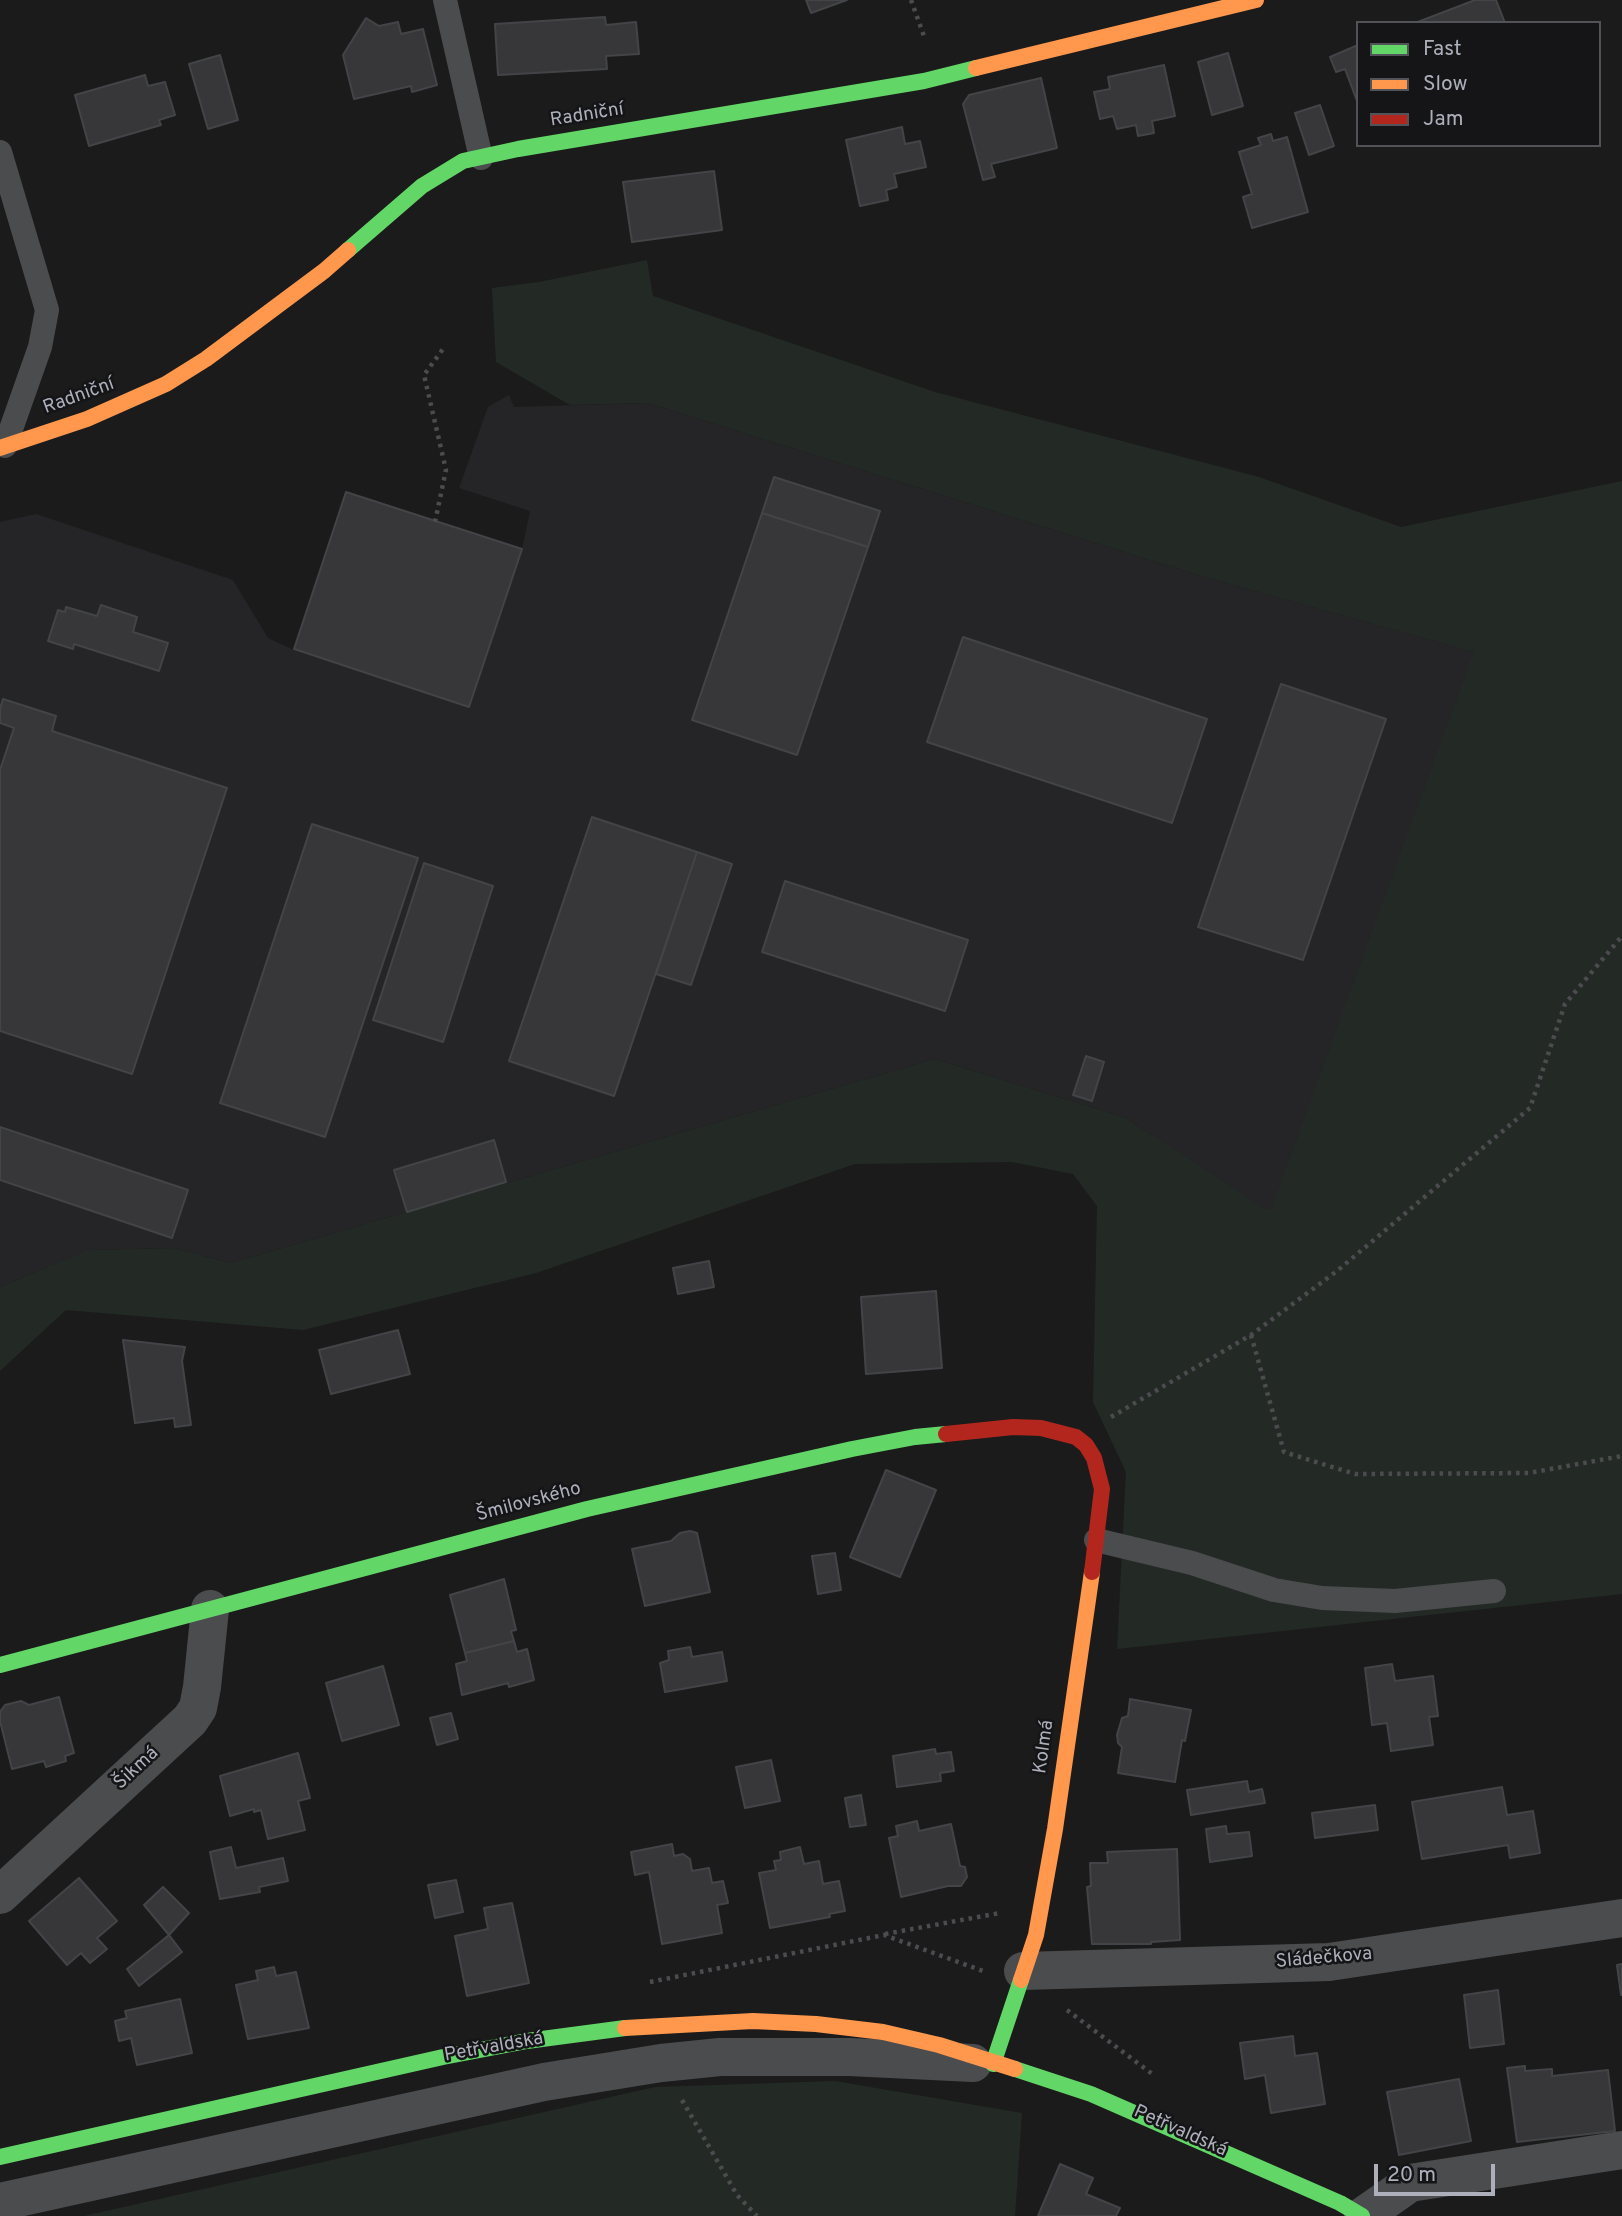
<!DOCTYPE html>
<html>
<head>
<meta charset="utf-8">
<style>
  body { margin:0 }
  #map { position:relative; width:1622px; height:2216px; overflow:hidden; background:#1b1b1b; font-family:Overpass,sans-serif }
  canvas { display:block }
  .legend { position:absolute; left:1356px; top:21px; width:245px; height:126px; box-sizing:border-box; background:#151517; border:2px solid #525359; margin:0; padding:9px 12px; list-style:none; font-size:21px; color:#adafbb }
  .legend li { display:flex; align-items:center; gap:14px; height:35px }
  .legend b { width:35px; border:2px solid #525359 }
  .scale { position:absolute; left:1374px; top:2164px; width:121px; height:32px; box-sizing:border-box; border:4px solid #adafbb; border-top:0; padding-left:9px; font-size:21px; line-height:24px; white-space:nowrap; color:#adafbb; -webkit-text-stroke:5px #151517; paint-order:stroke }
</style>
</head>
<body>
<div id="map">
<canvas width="1622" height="2216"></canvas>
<ul class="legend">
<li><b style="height:9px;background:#63d668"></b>Fast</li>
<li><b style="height:9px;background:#ff974d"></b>Slow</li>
<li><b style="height:9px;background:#b3261e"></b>Jam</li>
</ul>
<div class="scale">20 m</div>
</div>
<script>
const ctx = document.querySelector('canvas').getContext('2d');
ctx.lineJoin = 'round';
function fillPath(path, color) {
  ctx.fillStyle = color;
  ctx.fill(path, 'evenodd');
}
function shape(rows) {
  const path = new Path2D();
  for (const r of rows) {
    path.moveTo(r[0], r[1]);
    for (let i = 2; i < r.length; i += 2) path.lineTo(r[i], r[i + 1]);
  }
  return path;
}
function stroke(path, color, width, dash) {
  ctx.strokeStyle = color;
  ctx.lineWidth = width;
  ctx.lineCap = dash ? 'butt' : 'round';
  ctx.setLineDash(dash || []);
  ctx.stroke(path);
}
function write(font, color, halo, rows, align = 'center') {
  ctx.font = font + ' Overpass,sans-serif';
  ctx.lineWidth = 5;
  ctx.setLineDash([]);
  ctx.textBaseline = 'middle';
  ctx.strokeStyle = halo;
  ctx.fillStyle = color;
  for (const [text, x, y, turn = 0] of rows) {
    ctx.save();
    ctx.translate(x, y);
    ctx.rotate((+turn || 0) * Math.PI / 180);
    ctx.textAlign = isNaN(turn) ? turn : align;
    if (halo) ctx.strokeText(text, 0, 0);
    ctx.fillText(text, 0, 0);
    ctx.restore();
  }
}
fillPath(shape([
  [509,395,514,407,648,403,1198,575,1475,652,1270,1213,1126,1118,935,1059,231,1263,173,1248,90,1250,0,1287,0,522,36,514,233,580,268,638,296,651,470,707,522,549,530,511,459,488,488,407]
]), '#252527');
fillPath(shape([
  [647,260,653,296,935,392,1259,477,1401,527,1622,481,1622,1594,1117,1649,1126,1472,1093,1402,1097,1206,1073,1174,1012,1162,855,1164,536,1273,303,1330,66,1310,0,1371,0,1287,89,1250,173,1248,231,1263,935,1059,1126,1118,1270,1212,1474,652,1198,575,648,403,570,405,496,362,492,288,539,282],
  [835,2081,1022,2113,1015,2216,84,2216,655,2087]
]), '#232a25');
const building = shape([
  [806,0,847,0,811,13,806,0],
  [1475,0,1496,0,1505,23,1415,23,1475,0],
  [605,17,606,25,636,22,639,54,606,56,607,69,498,75,495,24,605,17],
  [366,18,379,26,398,22,401,34,423,29,437,85,412,92,411,86,354,99,343,55,366,18],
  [1358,45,1358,101,1357,101,1345,69,1336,72,1330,57,1358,45],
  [1228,53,1243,106,1212,115,1198,62,1228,53],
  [220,55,238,120,208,129,189,64,220,55],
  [1164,65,1175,116,1152,121,1154,133,1138,136,1136,125,1117,129,1113,116,1100,119,1094,92,1110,89,1108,77,1164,65],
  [145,75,148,86,165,82,175,115,159,120,161,125,89,146,75,95,145,75],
  [1041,78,1057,148,991,164,995,177,983,180,963,104,969,95,1041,78],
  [1320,105,1334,146,1309,155,1295,113,1320,105],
  [902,127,905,144,920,141,926,167,894,174,897,187,886,190,888,200,860,206,846,140,902,127],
  [1271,134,1273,141,1287,137,1308,212,1252,228,1243,197,1252,194,1239,152,1261,145,1258,138,1271,134],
  [714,171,722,230,632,242,623,182,714,171],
  [774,477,880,511,868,547,762,513,774,477],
  [346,492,522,549,469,707,294,649,346,492],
  [762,513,868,547,797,755,692,720,762,513],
  [101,605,137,617,133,632,168,643,159,671,74,644,73,649,48,641,58,610,65,612,66,607,97,616,101,605],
  [963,637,1207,719,1172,823,927,742,963,637],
  [1281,684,1386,719,1303,960,1198,927,1281,684],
  [3,699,56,716,52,731,227,788,132,1074,0,1031,0,770,14,728,0,723,0,709,3,699],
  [592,817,697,852,614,1096,509,1061,592,817],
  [312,824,418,858,325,1137,220,1103,312,824],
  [697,852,732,864,691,985,656,974,697,852],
  [424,863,493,886,443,1042,373,1020,424,863],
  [785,881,968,940,945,1011,762,952,785,881],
  [1086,1056,1104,1062,1092,1101,1073,1095,1086,1056],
  [0,1127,188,1190,172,1238,0,1180,0,1127],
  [494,1140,506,1182,407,1212,394,1170,494,1140],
  [709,1261,714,1287,678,1294,673,1268,709,1261],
  [936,1291,942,1368,866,1374,861,1297,936,1291],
  [398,1330,410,1374,331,1394,319,1350,398,1330],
  [123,1340,185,1347,182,1361,191,1425,175,1427,174,1418,135,1423,123,1340],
  [886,1470,936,1490,900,1577,850,1557,886,1470],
  [690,1531,697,1533,710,1592,645,1606,632,1549,671,1541,680,1533,690,1531],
  [835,1553,841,1590,818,1594,812,1556,835,1553],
  [504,1579,516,1630,511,1631,514,1641,465,1653,450,1595,504,1579],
  [514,1641,517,1652,527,1649,534,1680,509,1687,508,1683,462,1695,456,1664,467,1661,465,1653,514,1641],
  [690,1647,692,1657,722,1652,727,1681,665,1692,660,1663,669,1660,668,1651,690,1647],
  [1392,1664,1395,1681,1433,1676,1438,1716,1429,1717,1433,1745,1391,1751,1387,1723,1372,1725,1365,1668,1392,1664],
  [383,1666,399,1725,342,1741,326,1683,383,1666],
  [59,1697,74,1753,65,1756,66,1761,46,1767,44,1761,12,1769,0,1721,0,1712,5,1705,21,1701,29,1705,59,1697],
  [1130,1699,1191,1710,1185,1741,1182,1740,1175,1782,1118,1773,1122,1747,1118,1743,1117,1735,1122,1718,1128,1716,1130,1699],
  [451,1713,458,1739,437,1745,430,1718,451,1713],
  [935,1749,936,1754,951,1752,954,1771,940,1773,941,1781,897,1787,893,1756,935,1749],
  [298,1753,310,1798,298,1801,305,1830,268,1839,261,1810,254,1812,254,1809,230,1816,220,1776,298,1753],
  [771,1760,780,1801,745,1808,736,1767,771,1760],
  [1247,1781,1249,1792,1262,1789,1265,1803,1191,1815,1187,1790,1247,1781],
  [1502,1787,1507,1815,1533,1811,1540,1853,1510,1858,1508,1845,1422,1859,1412,1802,1502,1787],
  [861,1795,866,1825,850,1827,845,1798,861,1795],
  [1375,1805,1378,1830,1315,1838,1312,1813,1375,1805],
  [917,1821,919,1831,951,1824,960,1866,965,1867,967,1877,961,1886,948,1886,901,1897,889,1838,898,1836,896,1826,917,1821],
  [1226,1826,1227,1834,1249,1832,1252,1856,1210,1862,1206,1829,1226,1826],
  [672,1844,674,1856,683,1854,690,1859,692,1871,709,1868,712,1883,723,1881,728,1903,717,1905,722,1933,662,1944,649,1872,635,1875,631,1852,672,1844],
  [231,1847,236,1868,283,1858,288,1881,259,1887,260,1892,220,1899,210,1852,231,1847],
  [800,1847,804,1864,819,1861,823,1884,839,1881,845,1911,829,1914,830,1917,770,1928,759,1873,776,1870,774,1861,781,1860,780,1852,800,1847],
  [1177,1849,1180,1940,1151,1942,1151,1944,1092,1944,1087,1887,1091,1886,1090,1863,1108,1863,1107,1852,1177,1849],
  [79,1878,117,1921,97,1938,107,1949,90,1963,81,1953,67,1965,29,1921,79,1878],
  [456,1880,463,1912,435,1918,428,1885,456,1880],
  [163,1887,189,1913,169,1935,144,1905,163,1887],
  [512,1903,529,1983,467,1996,455,1936,488,1929,484,1908,512,1903],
  [169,1935,182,1952,139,1986,127,1969,169,1935],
  [1622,1964,1622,1995,1621,1995,1617,1965,1622,1964],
  [274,1967,276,1976,296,1972,309,2028,248,2039,236,1985,258,1980,256,1971,274,1967],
  [1498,1990,1504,2044,1470,2048,1464,1995,1498,1990],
  [180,1999,192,2053,137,2065,131,2038,119,2041,115,2021,127,2018,125,2011,180,1999],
  [1293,2036,1295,2056,1317,2053,1325,2104,1271,2113,1265,2075,1245,2079,1240,2043,1293,2036],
  [1525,2066,1525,2071,1552,2069,1552,2076,1608,2070,1615,2131,1517,2142,1507,2068,1525,2066],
  [1459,2079,1471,2141,1399,2155,1387,2092,1459,2079],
  [1060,2164,1093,2178,1086,2194,1120,2208,1116,2216,1038,2216,1060,2164]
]);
fillPath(building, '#373739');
stroke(building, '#434447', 2);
stroke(shape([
  [911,0,925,39],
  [435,522,446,470,424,375,443,349],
  [1251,1335,1284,1452,1355,1474,1529,1473,1622,1456],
  [1111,1417,1251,1335,1337,1271,1530,1108,1565,1004,1622,936],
  [885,1934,1000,1913],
  [650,1982,884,1935,983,1971],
  [1067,2010,1155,2076],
  [682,2100,737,2195,757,2216]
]), '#4c4c50', 4.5, [3.5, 5]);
stroke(shape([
  [445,0,481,158],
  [0,152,47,310,40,347,5,446],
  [1096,1540,1192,1563,1274,1590,1322,1598,1395,1601,1494,1591]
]), '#4b4c4e', 24);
stroke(shape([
  [0,1895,190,1720,198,1708,202,1687,210,1609],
  [1023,1971,1329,1962,1622,1918],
  [0,2202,544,2082,661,2063,720,2057,849,2057,973,2063],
  [1363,2216,1410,2183,1622,2150]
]), '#4b4c4e', 38);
stroke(shape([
  [348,250,422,186,463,161,518,149,924,81,976,68],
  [0,1665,587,1509,852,1449,915,1437,946,1434],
  [993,2064,1021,1980],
  [1015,2069,1091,2094,1340,2203,1362,2216],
  [0,2157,443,2057,527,2041,625,2028]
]), '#63d668', 16);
stroke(shape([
  [976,68,1256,0],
  [0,448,87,419,166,384,206,359,324,271,348,250],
  [1021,1980,1036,1935,1055,1829,1092,1572],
  [625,2028,753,2021,816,2024,883,2032,939,2045,1015,2069]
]), '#ff974d', 16);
stroke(shape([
  [946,1434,1013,1427,1041,1428,1076,1437,1086,1445,1094,1458,1102,1489,1092,1572]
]), '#b3261e', 16);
write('19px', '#adafbb', '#151517', [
  ["Radniční",587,116,-9],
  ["Radniční",79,397,-20],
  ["Šmilovského",529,1503,-15],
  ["Kolmá",1045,1747,-82],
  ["Šikmá",137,1769,-43],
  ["Sládečkova",1324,1959,-5],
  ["Petřvaldská",494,2048,-10],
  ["Petřvaldská",1180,2132,24]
]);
</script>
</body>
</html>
